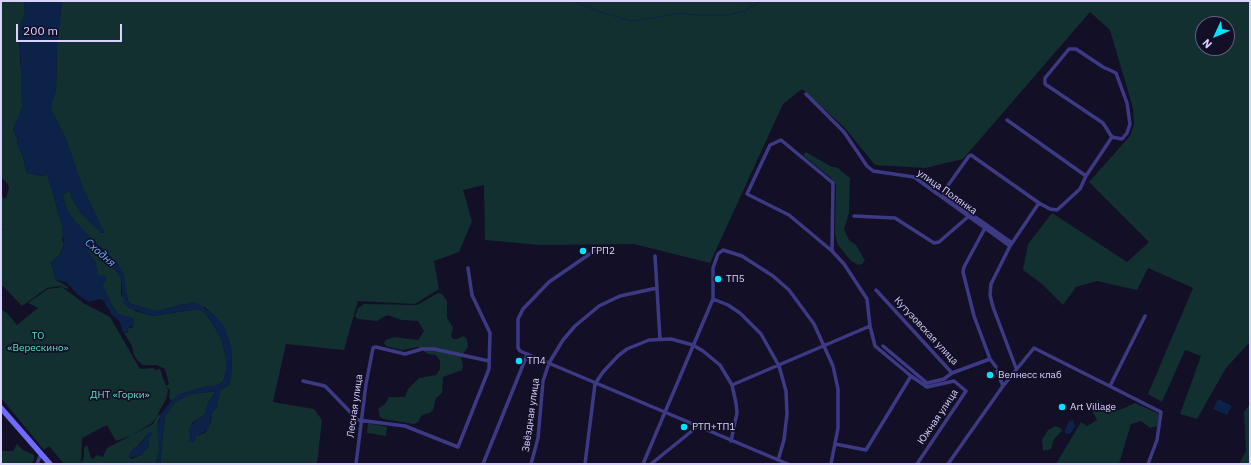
<!DOCTYPE html>
<html>
<head>
<meta charset="utf-8">
<style>
  body { margin:0 }
  #map { position:relative; width:1251px; height:465px; overflow:hidden; background:#130f26; font-family:"IBM Plex Sans",sans-serif }
  canvas { display:block }
  .frame { position:absolute; inset:0; border:2px solid #d9d4ff; pointer-events:none }
  .north { position:absolute; left:1195px; top:16px; width:40px; height:40px; box-sizing:border-box; background:#130f26; border:1px solid #625e7d; border-radius:50%; rotate:226deg; font-size:11px; font-weight:700; line-height:16px; text-align:center; color:#d9d4ff }
  .north::after { content:''; display:block; margin:auto; width:14px; height:18px; background:#00e5ff; clip-path:polygon(50% 0,100% 100%,50% 72%,0 100%) }
  .scale { position:absolute; left:16px; top:24px; width:106px; height:18px; box-sizing:border-box; border:2px solid #d9d4ff; border-top:0; padding-left:5px; font-size:12px; line-height:14px; white-space:nowrap; color:#d9d4ff; -webkit-text-stroke:3px #130f26; paint-order:stroke }
</style>
</head>
<body>
<div id="map">
<canvas width="1251" height="465"></canvas>
<div class="frame"></div>
<div class="north">N</div>
<div class="scale">200 m</div>
</div>
<script>
const ctx = document.querySelector('canvas').getContext('2d');
ctx.lineJoin = 'round';
function fillPath(path, color) {
  ctx.fillStyle = color;
  ctx.fill(path, 'evenodd');
}
function shape(rows) {
  const path = new Path2D();
  for (const r of rows) {
    path.moveTo(r[0], r[1]);
    for (let i = 2; i < r.length; i += 2) path.lineTo(r[i], r[i + 1]);
  }
  return path;
}
function stroke(path, color, width, dash) {
  ctx.strokeStyle = color;
  ctx.lineWidth = width;
  ctx.lineCap = dash ? 'butt' : 'round';
  ctx.setLineDash(dash || []);
  ctx.stroke(path);
}
function write(font, color, halo, rows, align = 'center') {
  ctx.font = font + ' "IBM Plex Sans",sans-serif';
  ctx.lineWidth = 3.5;
  ctx.setLineDash([]);
  ctx.textBaseline = 'middle';
  ctx.strokeStyle = halo;
  ctx.fillStyle = color;
  for (const [text, x, y, turn = 0] of rows) {
    ctx.save();
    ctx.translate(x, y);
    ctx.rotate((+turn || 0) * Math.PI / 180);
    ctx.textAlign = isNaN(turn) ? turn : align;
    if (halo) ctx.strokeText(text, 0, 0);
    ctx.fillText(text, 0, 0);
    ctx.restore();
  }
}
fillPath(shape([
  [1,1,24,1,25,14,21,23,19,37,23,106,13,129,18,140,17,145,22,154,27,173,42,176,47,173,64,232,62,239,64,245,58,257,51,262,52,266,56,280,68,287,68,289,60,286,47,288,22,306,1,284,1,232,3,229,1,226,1,193,4,199,6,198,9,188,8,184,1,177],
  [62,1,1250,1,1250,342,1226,368,1197,419,1180,414,1201,356,1185,350,1162,402,1148,394,1193,288,1148,268,1137,290,1097,281,1076,287,1063,305,1042,284,1023,270,1028,244,1052,213,1127,262,1149,242,1089,182,1130,136,1134,124,1133,108,1110,30,1090,12,963,159,925,168,875,165,844,127,802,89,783,104,710,263,634,244,540,245,485,240,484,185,463,190,472,221,459,252,434,261,439,289,415,304,358,301,344,350,286,344,273,402,314,409,322,420,317,464,160,464,165,416,175,402,191,394,216,391,209,401,205,414,192,423,190,439,195,440,196,436,206,432,211,421,212,413,217,407,220,390,229,385,232,370,231,348,222,324,205,307,185,304,161,310,151,310,129,303,117,263,80,228,68,212,62,195,68,191,71,193,71,197,80,212,101,233,104,233,82,186,65,137,52,112,51,105,56,90,57,46],
  [1203,24,1227,24,1227,48,1203,48],
  [806,152,830,166,838,168,850,178,849,213,844,229,849,240,856,245,865,261,862,264,858,265,851,261,838,245,835,234,836,185,831,178,803,155],
  [90,245,117,272,121,279,121,295,135,311,152,316,198,309,203,311,209,318,221,338,226,357,226,371,223,382,215,386,207,386,181,394,171,401,169,397,170,390,167,387,168,391,166,399,157,416,161,414,158,422,159,449,156,464,80,464,84,458,84,448,87,445,91,458,93,459,97,455,103,457,107,448,153,424,157,416,152,423,132,435,116,441,107,425,82,438,81,462,76,464,64,464,49,446,44,450,1,398,1,309,8,314,17,325,38,308,28,303,48,289,62,287,85,304,110,317,140,369,154,368,155,370,160,369,166,386,169,384,165,369,157,365,143,365,138,361,134,355,132,346,124,333,128,332,127,329,133,327,134,319,118,314,111,304,102,285,106,279,98,276,95,261,88,253,87,247],
  [149,432,152,434,148,439,149,446,141,455,131,459,129,455,133,449,139,445],
  [438,293,442,294,447,301,447,318,453,327,451,336,453,339,457,339,464,336,467,339,468,347,461,357,463,366,462,370,443,377,442,393,436,398,433,410,430,413,422,415,418,422,414,424,383,419,380,417,378,409,385,404,389,397,405,397,408,389,419,378,436,375,440,369,440,361,436,355,428,354,418,347,402,350,386,346,384,343,386,340,394,337,418,340,424,331,418,321,402,320,387,315,377,321,358,319,355,316,358,308,364,304,417,305],
  [1099,400,1105,406,1113,411,1122,409,1135,403,1159,414,1157,426,1150,428,1141,421,1131,424,1119,464,1056,464,1081,422,1087,426,1097,420,1092,411,1086,410,1095,401],
  [1250,404,1250,464,1239,464,1246,451,1244,412],
  [368,423,387,427,386,436,367,433],
  [1055,426,1061,428,1062,431,1054,439,1051,449,1043,451,1042,440,1048,430],
  [17,444,23,450,34,455,34,459,32,463,1,464,1,451,13,451]
]), '#12302f');
fillPath(shape([
  [24,1,62,1,57,46,56,90,51,105,52,112,65,137,82,186,104,232,101,233,80,212,71,197,71,193,68,191,64,193,63,200,72,218,117,263,124,274,127,299,129,303,151,310,161,310,194,302,199,304,214,315,222,324,228,336,231,348,232,370,229,385,220,390,217,407,212,413,208,430,196,436,194,442,189,442,191,435,188,432,191,425,205,414,209,401,216,391,191,394,175,402,165,417,160,464,156,464,159,449,157,429,161,414,171,401,181,394,207,386,215,386,223,382,226,371,226,357,221,338,209,318,203,311,198,309,152,316,129,308,123,303,121,279,117,272,90,245,87,249,95,261,98,276,105,275,107,277,102,285,112,306,118,314,134,319,134,325,127,329,128,333,123,332,120,322,112,315,103,300,99,299,89,302,79,296,66,282,56,280,51,262,58,257,64,246,62,226,47,173,42,176,27,173,22,154,17,145,18,140,13,129,23,106,21,99,21,61,19,37,21,23,25,14],
  [1218,399,1232,406,1227,415,1213,409],
  [1073,420,1075,426,1071,433,1067,434,1064,432,1065,430,1069,421],
  [149,432,153,434,148,439,149,446,141,455,129,458,128,457,133,449,140,445]
]), '#0c2248');
stroke(shape([
  [573,1,600,12,632,21,681,13,696,15,729,15,745,11,760,1]
]), '#0c2248', 1);
stroke(shape([
  [806,94,844,132,867,166,873,171,914,177,1010,246],
  [1007,120,1086,176],
  [854,216,895,218,934,243,939,242,969,216],
  [985,228,964,267,963,272,974,316,990,359,996,367],
  [1012,243,944,195,944,191,969,156,971,155,1039,203],
  [597,249,549,282,523,309,518,319,518,348,520,351,788,464],
  [832,251,833,183,781,140,770,145,747,194,789,215,832,251,844,264,867,299,870,326,875,346,911,376,866,450,835,444],
  [655,256,660,339],
  [876,290,952,373,990,359],
  [713,299,728,305,740,313,761,334,779,366,786,391,787,414,784,440,778,460],
  [883,346,927,383,944,379,952,373],
  [1016,368,993,307,990,295,991,284,1010,246,1039,203,1050,209,1057,210,1080,189,1086,176,1112,137,1103,123,1045,84,1045,78,1069,49,1076,49,1103,67,1116,73,1127,103,1130,124,1127,133,1122,139,1112,137],
  [997,371,1003,386],
  [911,376,927,387,954,381,966,391,917,464],
  [303,381,325,386,358,420,405,426,458,447,489,369,490,333,472,295,468,268],
  [732,385,870,326],
  [1110,386,1145,316],
  [37,464,41,454],
  [356,464,366,384,373,348,376,347,405,354,422,349,434,349,489,361],
  [483,464,527,355],
  [531,464,538,438,543,381,549,363,563,340,575,326,599,306,620,296,657,288],
  [585,464,595,384,603,372,618,356,627,349,649,340,671,339,693,345,703,351,720,365,732,385,736,403,737,413,731,441],
  [643,464,713,299,713,268,718,254,723,250,742,256,773,276,789,290,814,324,833,366,838,389,838,428,831,464],
  [651,464,698,426],
  [948,464,1003,386,1034,348,1161,412,1157,440,1148,464]
]), '#3d3a85', 3.5);
stroke(shape([
  [1,408,50,464]
]), '#6f6bff', 5.5);
for (const [x, y, r, color] of [
  [583,251,4,"#00e5ff"],
  [718,279,4,"#00e5ff"],
  [519,361,4,"#00e5ff"],
  [990,375,4,"#00e5ff"],
  [1062,407,4,"#00e5ff"],
  [684,427,4,"#00e5ff"]
]) {
  const dot = new Path2D();
  dot.arc(x, y, r, 0, 2 * Math.PI);
  ctx.fillStyle = color;
  ctx.fill(dot);
  stroke(dot, '#130f26', 1.5);
}
write('10px', '#d9d4ff', '#130f26', [
  ["улица Полянка",947,192,35],
  ["Кутузовская улица",926,331,47],
  ["Лесная улица",355,406,-82],
  ["Звёздная улица",531,415,-82],
  ["Южная улица",938,417,-56]
]);
write('10px', '#d9d4ff', '#130f26', [
  ["ГРП2",591,251],
  ["ТП5",726,279],
  ["ТП4",527,361],
  ["Велнесс клаб",998,375],
  ["Art Village",1070,407],
  ["РТП+ТП1",692,427]
], 'left');
write('10px', '#5fe0c0', '#130f26', [
  ["ТО",38,336],
  ["«Верескино»",38,348],
  ["ДНТ «Горки»",120,395]
]);
write('italic 11px', '#62b6ff', '#130f26', [
  ["Сходня",100,253,41]
]);
</script>
</body>
</html>
